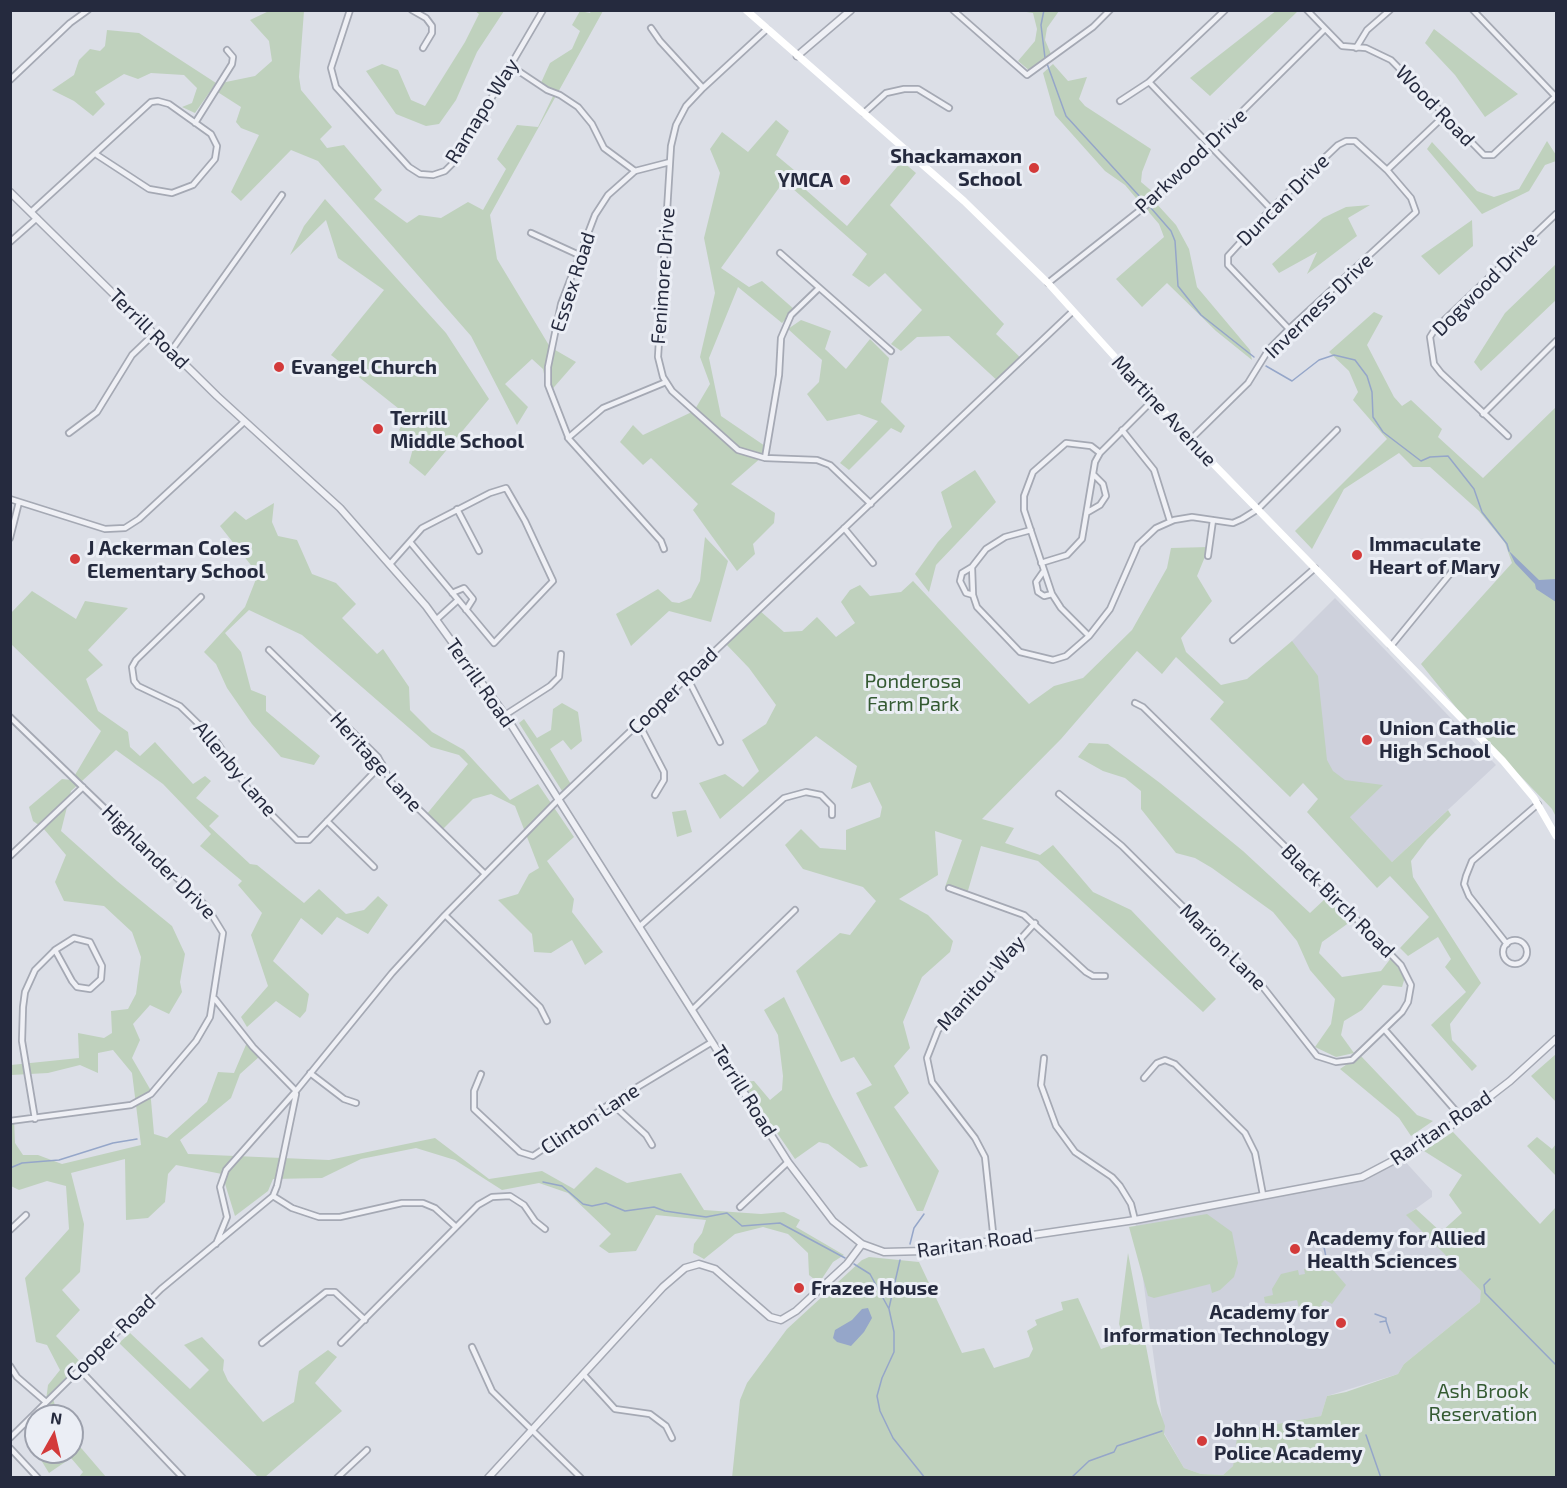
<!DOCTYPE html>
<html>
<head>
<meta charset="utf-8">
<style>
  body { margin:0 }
  #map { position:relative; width:1567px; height:1488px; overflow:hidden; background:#dcdfe7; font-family:"Exo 2",sans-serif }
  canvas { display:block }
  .frame { position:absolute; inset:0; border:12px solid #252a3e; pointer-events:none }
  .north { position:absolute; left:24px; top:1404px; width:60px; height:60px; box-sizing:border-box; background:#ebeef5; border:2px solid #9ca0ac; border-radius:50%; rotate:8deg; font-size:16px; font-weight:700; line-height:24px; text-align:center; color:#252a3e }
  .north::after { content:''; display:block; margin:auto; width:21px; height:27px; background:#d33a3a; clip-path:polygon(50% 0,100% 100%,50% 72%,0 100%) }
</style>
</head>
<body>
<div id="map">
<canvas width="1567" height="1488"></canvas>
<div class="frame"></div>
<div class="north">N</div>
</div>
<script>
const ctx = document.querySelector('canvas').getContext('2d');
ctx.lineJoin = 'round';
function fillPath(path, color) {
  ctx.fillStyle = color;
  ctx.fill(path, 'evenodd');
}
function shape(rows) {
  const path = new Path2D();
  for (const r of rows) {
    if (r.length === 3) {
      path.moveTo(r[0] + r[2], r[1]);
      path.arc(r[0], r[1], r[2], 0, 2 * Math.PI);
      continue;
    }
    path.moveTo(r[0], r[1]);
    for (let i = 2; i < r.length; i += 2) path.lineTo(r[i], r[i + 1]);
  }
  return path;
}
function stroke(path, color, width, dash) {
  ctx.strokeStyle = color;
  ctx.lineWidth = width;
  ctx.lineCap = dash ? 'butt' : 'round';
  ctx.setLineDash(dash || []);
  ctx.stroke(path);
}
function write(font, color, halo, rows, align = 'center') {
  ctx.font = font + ' "Exo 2",sans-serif';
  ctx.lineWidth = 6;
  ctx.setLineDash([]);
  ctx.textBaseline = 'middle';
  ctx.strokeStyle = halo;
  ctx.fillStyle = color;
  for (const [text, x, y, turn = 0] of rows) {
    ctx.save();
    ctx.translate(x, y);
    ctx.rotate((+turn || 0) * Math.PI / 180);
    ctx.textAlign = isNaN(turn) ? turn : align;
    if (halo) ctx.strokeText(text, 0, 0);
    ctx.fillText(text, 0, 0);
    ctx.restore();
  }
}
fillPath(shape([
  [1335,598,1496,765,1392,862,1350,817,1233,715,1292,641],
  [1401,1157,1432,1191,1432,1197,1407,1215,1482,1292,1480,1302,1404,1364,1398,1374,1327,1396,1321,1416,1239,1431,1233,1466,1223,1475,1201,1474,1184,1468,1164,1433,1135,1220,1362,1177]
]), '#ced1dc');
fillPath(shape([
  [1277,10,1298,11,1210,96,1190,78],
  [269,11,304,11,299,77,301,90,332,127,320,139,327,148,344,145,382,190,374,199,407,223,419,215,441,218,468,202,483,210,506,169,497,159,517,125,538,127,554,94,539,87,550,63,572,49,580,31,572,25,580,11,590,13,591,11,603,11,490,215,497,259,550,347,576,362,548,394,543,369,532,359,505,384,528,407,517,425,471,336,318,161,291,150,241,201,231,192,259,135,241,128,236,122,241,107,216,91,221,83,255,76,272,61,269,41,250,20],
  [475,11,504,11,477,52,456,100,439,124,426,126,396,114,366,71,382,64,398,70,411,100,425,106,465,42,479,14],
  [1020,11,1059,11,1047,28,1045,40,1051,54,1030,71,1018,61,1035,41,1037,29,1033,13],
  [1434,29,1518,94,1485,117,1455,75,1425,43],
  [107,30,139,33,216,83,195,113,182,107,192,103,197,88,184,75,151,73,138,79,124,74,95,92,105,104,93,116,74,101,52,90,74,75,79,60,90,49,100,51,105,46],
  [1053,64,1068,81,1087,77,1079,99,1085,106,1151,149,1142,172,1141,182,1154,193,1141,204,1125,185,1105,171,1055,115,1043,73],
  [776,120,789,131,776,155,794,170,790,176,847,226,902,161,916,173,890,205,1004,324,996,334,1025,362,1001,384,949,336,917,337,901,351,891,344,922,310,885,273,869,287,852,275,867,254,784,181,721,268,749,287,762,281,795,310,782,323,738,287,709,358,721,416,765,446,763,456,731,484,775,513,774,523,753,544,755,554,737,571,693,510,698,504,651,458,643,465,620,442,633,425,643,435,694,411,710,384,700,357,715,293,704,238,720,173,710,149,722,132,748,152],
  [1547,141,1556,155,1556,161,1545,165,1529,191,1482,214,1427,149,1432,142,1477,191,1494,197,1519,189],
  [325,199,446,333,489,399,425,476,409,463,414,445,399,430,408,416,331,355,384,290,338,258,326,220,290,255,304,226],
  [1155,202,1176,225,1189,249,1197,287,1250,350,1252,360,1216,331,1167,283,1142,307,1116,279,1164,237,1159,224,1147,210],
  [1370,205,1348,218,1357,236,1307,274,1317,252,1279,273,1272,264,1323,218,1346,207],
  [1472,220,1473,246,1439,275,1421,256],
  [1556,264,1556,300,1481,371,1474,362,1505,313],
  [1374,312,1383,316,1367,345,1394,397,1402,406,1411,400,1442,429,1438,437,1483,478,1556,407,1556,817,1552,809,1463,716,1421,664,1512,563,1505,543,1479,511,1430,467,1413,467,1399,453,1344,489,1312,549,1295,531,1387,439,1353,400,1358,392,1349,371,1329,352],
  [801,320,831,331,825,349,846,369,870,339,889,358,881,402,905,426,901,433,891,428,849,470,840,463,878,421,859,414,827,421,807,394,819,382,822,360,788,329],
  [975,470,996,502,936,565,929,592,915,574,938,542,952,527,941,492],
  [274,503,272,522,278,536,297,540,312,574,336,583,356,604,342,618,377,654,383,649,409,687,410,710,432,732,464,750,510,800,538,784,574,837,547,861,574,899,572,912,603,952,585,965,572,940,551,953,534,952,532,934,498,900,518,894,529,874,539,868,515,806,491,794,473,799,441,831,426,815,468,764,459,755,431,747,302,635,249,610,225,633,241,652,251,690,266,696,266,711,320,756,314,765,281,757,252,724,227,688,216,664,204,652,245,607,258,574,220,526,235,511,246,520],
  [705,537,728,561,711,622,669,611,631,646,616,614,658,589,672,602,679,603,691,598,700,581],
  [1209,547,1197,576,1212,601,1181,638,1186,652,1221,685,1247,679,1292,641,1318,676,1327,760,1333,771,1345,780,1383,785,1350,817,1392,862,1448,810,1451,815,1427,840,1411,861,1413,877,1481,983,1450,1024,1452,1040,1477,1066,1472,1071,1431,1025,1466,992,1445,967,1451,959,1438,937,1408,956,1400,948,1429,917,1390,876,1377,888,1307,812,1318,799,1303,783,1290,797,1210,719,1224,702,1176,657,1162,674,1137,651,1061,739,982,819,1014,828,1005,843,1040,855,1053,845,1093,892,1131,910,1216,999,1203,1012,1038,861,981,846,967,894,945,887,962,840,935,831,938,875,899,899,928,915,953,941,950,952,922,977,903,1022,910,1048,894,1066,909,1093,894,1107,939,1171,923,1211,917,1211,856,1093,872,1085,854,1057,841,1062,796,971,840,933,850,935,876,901,863,887,803,869,785,845,801,829,820,848,846,850,846,830,880,817,882,807,870,782,851,789,857,766,816,736,720,819,699,783,725,774,743,787,759,771,742,740,766,724,776,705,749,668,724,642,759,610,784,632,802,631,817,617,836,637,855,623,841,602,850,590,860,585,870,596,901,592,913,581,1029,704,1054,686,1083,678,1132,630,1167,568,1171,548],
  [32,591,76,619,85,601,128,608,88,650,103,665,86,679,98,711,128,732,130,747,140,756,155,742,193,784,205,776,211,781,196,798,219,816,209,826,250,864,257,865,304,903,319,889,346,914,364,910,378,896,388,905,368,934,337,917,322,935,301,918,273,961,309,994,306,1011,300,1018,276,1001,247,1027,241,1017,268,986,251,935,262,913,238,885,242,881,200,846,211,834,163,784,116,750,71,791,61,831,117,881,172,926,185,954,180,982,182,992,169,1014,150,1005,133,1024,140,1040,132,1058,150,1089,154,1134,167,1138,207,1102,218,1072,234,1073,248,1040,260,1056,240,1074,231,1098,180,1140,188,1154,329,1160,435,1138,489,1179,542,1171,574,1189,596,1167,627,1183,681,1173,704,1210,761,1214,784,1212,800,1220,796,1227,844,1255,833,1262,819,1283,809,1275,808,1253,788,1234,763,1227,735,1234,704,1259,693,1253,694,1244,702,1233,706,1220,656,1215,636,1251,609,1253,599,1246,611,1234,568,1193,539,1183,502,1190,455,1160,416,1148,361,1159,322,1178,273,1179,268,1191,235,1216,222,1174,176,1165,168,1174,165,1202,148,1218,126,1220,125,1159,71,1173,84,1224,80,1272,62,1290,80,1310,56,1336,84,1366,52,1395,58,1416,44,1416,48,1385,60,1370,47,1345,36,1342,25,1278,69,1229,66,1186,47,1181,19,1190,11,1186,11,1119,14,1118,15,1143,23,1155,38,1155,62,1164,141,1145,132,1073,113,1050,98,1053,98,1073,80,1065,48,1073,11,1075,11,1065,79,1058,78,1033,104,1038,112,1033,111,1011,128,1009,136,994,141,957,132,932,104,906,64,901,55,882,66,855,43,828,33,821,29,807,62,779,72,780,101,731,11,644,11,613],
  [562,703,578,712,582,741,571,750,563,740,550,749,572,786,564,794,519,723,524,719,537,738,551,730,553,709],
  [1089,743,1108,744,1160,783,1243,851,1310,913,1327,897,1350,922,1322,942,1319,953,1342,977,1381,971,1391,958,1405,977,1402,987,1383,985,1362,1010,1344,1021,1341,1035,1354,1053,1336,1057,1315,1047,1331,1024,1335,999,1310,970,1297,941,1273,912,1212,868,1195,858,1176,853,1141,809,1141,791,1125,778,1103,771,1078,757],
  [686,810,692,832,677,837,672,812],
  [784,997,832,1097,868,1166,860,1168,828,1144,819,1142,795,1159,742,1082,754,1081,770,1100,782,1090,783,1076,778,1035,764,1010],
  [1556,1054,1556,1102,1531,1076],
  [1360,1055,1417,1115,1433,1121,1411,1136,1399,1118,1340,1069],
  [1453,1132,1540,1224,1556,1207,1556,1477,732,1478,740,1400,747,1383,787,1329,862,1260,869,1257,919,1262,962,1353,984,1348,994,1368,1029,1357,1033,1349,1027,1331,1037,1325,1035,1320,1063,1310,1061,1302,1078,1298,1101,1349,1125,1341,1119,1324,1128,1253,1157,1403,1165,1426,1164,1434,1184,1468,1201,1474,1223,1475,1233,1466,1238,1431,1321,1416,1327,1396,1346,1392,1398,1374,1404,1364,1480,1302,1481,1291,1406,1215,1416,1209,1441,1232,1462,1213,1449,1195,1462,1175,1424,1151],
  [1537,1137,1552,1149,1556,1144,1556,1176,1527,1146],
  [1207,1214,1232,1232,1238,1263,1234,1277,1220,1290,1212,1293,1210,1284,1154,1298,1148,1296,1129,1227],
  [1321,1265,1334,1271,1346,1285,1332,1304,1325,1300,1321,1304,1326,1310,1319,1315,1317,1313,1310,1319,1300,1312,1297,1300,1275,1304,1265,1303,1264,1297,1273,1295,1272,1289,1281,1274,1298,1270,1299,1275,1305,1274,1304,1269],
  [130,1333,190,1389,209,1370,184,1345,202,1337,224,1360,223,1370,228,1381,263,1422,294,1402,299,1371,328,1350,337,1357,315,1383,342,1411,265,1477,258,1477,119,1343],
  [72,1440,82,1449,106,1477,79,1477,83,1472,71,1458,49,1473,41,1460,50,1452,72,1452]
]), '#bfd1bd');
fillPath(shape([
  [1509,551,1539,580,1556,579,1556,602,1536,589,1535,584,1515,563],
  [868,1308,872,1318,864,1332,851,1346,837,1342,833,1338,835,1330,852,1320,862,1309]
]), '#95a6c9');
stroke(shape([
  [1044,10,1041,25,1045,58,1066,116,1142,199],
  [1151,208,1171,231,1175,241,1178,286,1201,315,1254,357],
  [1266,366,1292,381,1319,360,1334,355,1355,360,1367,376,1372,392,1373,417,1383,432,1421,461,1430,457,1448,456,1474,489,1482,512,1507,544,1509,551],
  [10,1168,22,1163,59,1160,113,1143,137,1139],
  [543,1182,562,1186,583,1204,592,1206,606,1203,625,1211,654,1207,665,1211,706,1217,727,1213,742,1226,780,1223,845,1258],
  [1319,1237,1322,1245],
  [910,1244,914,1228,924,1214],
  [1319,1246,1324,1247,1326,1257],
  [1323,1258,1326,1259,1324,1263],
  [854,1264,870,1274,889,1309,894,1332,894,1352,882,1378,877,1396,880,1411,893,1438,925,1478],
  [1490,1279,1484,1285,1485,1293,1556,1365],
  [889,1308,900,1260],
  [1375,1314,1386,1318,1386,1321,1380,1322],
  [1386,1321,1390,1333],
  [1366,1435,1381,1478],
  [1071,1478,1089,1461,1114,1452,1117,1446,1162,1431]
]), '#95a6c9', 1.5);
const minor = shape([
  [350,10,331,68,336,87,409,167,420,174,433,175,445,171,454,162,543,10],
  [412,10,426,18,432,26,432,33,423,48],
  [953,10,1027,75,1093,27,1110,10],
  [1307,10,1342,46,1366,48,1391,60,1484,155,1493,155,1556,96],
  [1473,10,1556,97],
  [651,28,660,41,703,88],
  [767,29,703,88,686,106,676,125,671,146,658,357,663,377,672,391,738,450,765,458,817,460,830,465,871,504],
  [1356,48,1367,30,1390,10],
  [511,66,547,90,560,95,578,107,592,124,604,148,635,171],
  [10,80,70,23,88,10],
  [1149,82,1271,209],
  [1120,101,1149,82,1225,10],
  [864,113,886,93,904,89,918,89,949,108],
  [195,123,232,64,233,57,227,50],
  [1387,170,1444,116],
  [31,212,151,102,158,101,169,104,211,134,217,146,215,159,193,185,172,193,149,189,97,155],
  [531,233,579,255],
  [10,242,37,218],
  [780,253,891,351],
  [1048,283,1153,200,1325,29],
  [171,351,282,195],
  [1483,414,1556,341],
  [1122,430,1154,470,1170,521],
  [69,433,97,412,132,355,154,334],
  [1508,436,1441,373,1434,364,1430,337,1435,329,1556,214],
  [568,438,603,408,666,382],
  [1190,440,1248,383,1269,349,1289,329,1416,212,1411,198,1387,170,1355,141,1346,141,1338,145,1271,209,1228,256,1228,265,1289,329],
  [765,458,779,375,781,338,791,315,819,288],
  [10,499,105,529,125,528,139,519,244,422],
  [457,509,479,551],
  [1088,512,1100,505,1106,496,1103,484,1094,475],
  [844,528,873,563],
  [1031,530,1005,537,986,549,972,567,973,595,977,607,1020,652,1053,660,1066,656,1089,636,1110,609,1138,545,1156,528,1174,520,1192,517,1233,523,1242,519,1258,509,1337,430],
  [10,538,19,502],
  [664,549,661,541,569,439,548,385,548,367,561,304,595,215,608,195,635,171,670,162],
  [1208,556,1213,520],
  [1041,563,1067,555,1082,539,1095,462,1100,453,1153,400],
  [390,564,422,528,490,493,506,488,525,521,553,581,494,643,410,542],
  [972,567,962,573,960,581,966,593,973,595],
  [1043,572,1036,582,1038,592,1044,596,1052,594],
  [452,593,464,588,473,599,466,610],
  [201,597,136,660,132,667,134,681,138,686,180,706,216,741,253,796,297,840,309,840,382,764],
  [436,620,458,600],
  [1089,636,1061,608,1052,594,1024,510,1024,496,1033,472,1066,443,1091,446,1100,453],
  [1233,640,1315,568],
  [1391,646,1454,569,1462,563],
  [269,650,378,757,391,782,484,873],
  [688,679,720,742],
  [505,715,550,686,559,677,561,654],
  [10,717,207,907,223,933,210,1017,196,1041,151,1094,131,1105,10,1121],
  [639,724,664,772,664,780,655,795],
  [1059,794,1122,846,1259,982,1317,1056,1336,1062,1352,1060,1402,1012,1408,1002,1411,985,1401,965,1302,863,1143,707,1135,703],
  [327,821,374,867],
  [10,856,83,787],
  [949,888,1024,915,1086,972,1093,976,1105,976],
  [445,915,540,1007,547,1021],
  [639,927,784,798,806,792,821,795,832,806,832,815],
  [74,938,90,942,102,966,101,979,90,989,77,987,72,981,55,950,74,938],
  [1515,952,12],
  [1507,944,1469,896,1464,884,1466,876,1472,861,1538,804],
  [215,999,253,1047,296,1091],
  [692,1010,795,910],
  [1385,1030,1462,1118],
  [1044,1058,1041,1085,1056,1126,1075,1152,1112,1177,1120,1186,1131,1204,1135,1220],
  [310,1073,344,1099,356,1103],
  [481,1074,474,1091,474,1109,520,1152,533,1156,611,1103,712,1042],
  [1144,1078,1157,1063,1165,1060,1175,1064,1245,1133,1255,1153,1263,1195],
  [611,1103,646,1135,652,1145],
  [35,1119,22,1041,23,1007,25,992,35,970,55,950],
  [273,1196,292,1208,319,1217,340,1217,402,1203,423,1203,435,1208,456,1227],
  [740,1207,788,1162],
  [10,1230,26,1215],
  [994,1242,985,1157,975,1138,932,1082,927,1058,938,1030,1035,923],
  [216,1244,227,1217,220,1187,226,1170,296,1091,392,973,445,915,558,800,1072,312],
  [262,1343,326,1292,335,1292,365,1320],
  [341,1343,478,1205,492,1197,510,1196,524,1205,535,1221,545,1229],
  [472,1347,492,1391,581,1478],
  [10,1366,17,1377,46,1402],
  [80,1370,183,1478],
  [584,1375,615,1409,650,1414,666,1426,672,1438],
  [10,1438,161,1289,273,1196,277,1186,296,1094],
  [10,1448,38,1478],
  [337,1478,367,1450]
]);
const tertiary = shape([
  [797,56,851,10],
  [10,192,217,396,340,508,426,606,505,715,788,1162,833,1221,862,1244,884,1252,924,1251,1135,1220,1362,1177,1421,1146,1462,1118,1510,1081,1556,1039],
  [488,1478,663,1287,685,1268,699,1264,715,1269,770,1317,781,1320,796,1311,847,1264,862,1244]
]);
stroke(minor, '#a5a9b4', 8);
stroke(tertiary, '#a5a9b4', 9);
stroke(minor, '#eff0f5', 4.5);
stroke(tertiary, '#eff0f5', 6);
stroke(shape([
  [746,10,964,201,1048,283,1190,440,1503,761,1534,798,1556,836]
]), '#fff', 7);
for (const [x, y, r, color] of [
  [1034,168,6,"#d33a3a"],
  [845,180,6,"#d33a3a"],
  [279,367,6,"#d33a3a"],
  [378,429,6,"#d33a3a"],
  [1357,555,6,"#d33a3a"],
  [75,559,6,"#d33a3a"],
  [1367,740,6,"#d33a3a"],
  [1295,1249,6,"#d33a3a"],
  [799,1288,6,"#d33a3a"],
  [1341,1323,6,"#d33a3a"],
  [1202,1441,6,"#d33a3a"]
]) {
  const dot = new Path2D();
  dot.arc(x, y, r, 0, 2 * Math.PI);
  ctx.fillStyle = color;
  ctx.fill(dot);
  stroke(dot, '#ebeef5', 2);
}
write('20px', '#252a3e', '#ebeef5', [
  ["Wood Road",1435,106,46],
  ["Ramapo Way",482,111,-58],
  ["Parkwood Drive",1191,161,-43],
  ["Duncan Drive",1283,200,-45],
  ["Fenimore Drive",663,276,-86],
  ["Essex Road",573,282,-72],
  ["Dogwood Drive",1485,284,-45],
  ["Inverness Drive",1319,306,-44],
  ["Terrill Road",149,329,45],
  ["Martine Avenue",1164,411,47],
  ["Terrill Road",480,683,55],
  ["Cooper Road",673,691,-44],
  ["Heritage Lane",376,762,48],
  ["Allenby Lane",235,769,50],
  ["Highlander Drive",159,862,45],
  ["Black Birch Road",1338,901,45],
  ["Marion Lane",1223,947,45],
  ["Manitou Way",981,983,-48],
  ["Terrill Road",744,1091,58],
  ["Clinton Lane",590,1119,-33],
  ["Raritan Road",1441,1128,-34],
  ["Raritan Road",975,1243,-8],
  ["Cooper Road",111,1338,-44]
]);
write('bold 20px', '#252a3e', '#ebeef5', [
  ["Shackamaxon",1022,156,"right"],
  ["School",1022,179,"right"],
  ["YMCA",833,180,"right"],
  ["Evangel Church",291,367],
  ["Terrill",390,418],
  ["Middle School",390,441],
  ["Immaculate",1369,544],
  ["Heart of Mary",1369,567],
  ["J Ackerman Coles",87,548],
  ["Elementary School",87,571],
  ["Union Catholic",1379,728],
  ["High School",1379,751],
  ["Academy for Allied",1307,1238],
  ["Health Sciences",1307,1261],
  ["Frazee House",811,1288],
  ["Academy for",1329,1312,"right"],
  ["Information Technology",1329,1335,"right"],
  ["John H. Stamler",1214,1430],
  ["Police Academy",1214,1453]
], 'left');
write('20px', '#345a32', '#ebeef5', [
  ["Ponderosa",913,681],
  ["Farm Park",913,704],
  ["Ash Brook",1483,1391],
  ["Reservation",1483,1414]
]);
</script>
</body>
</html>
